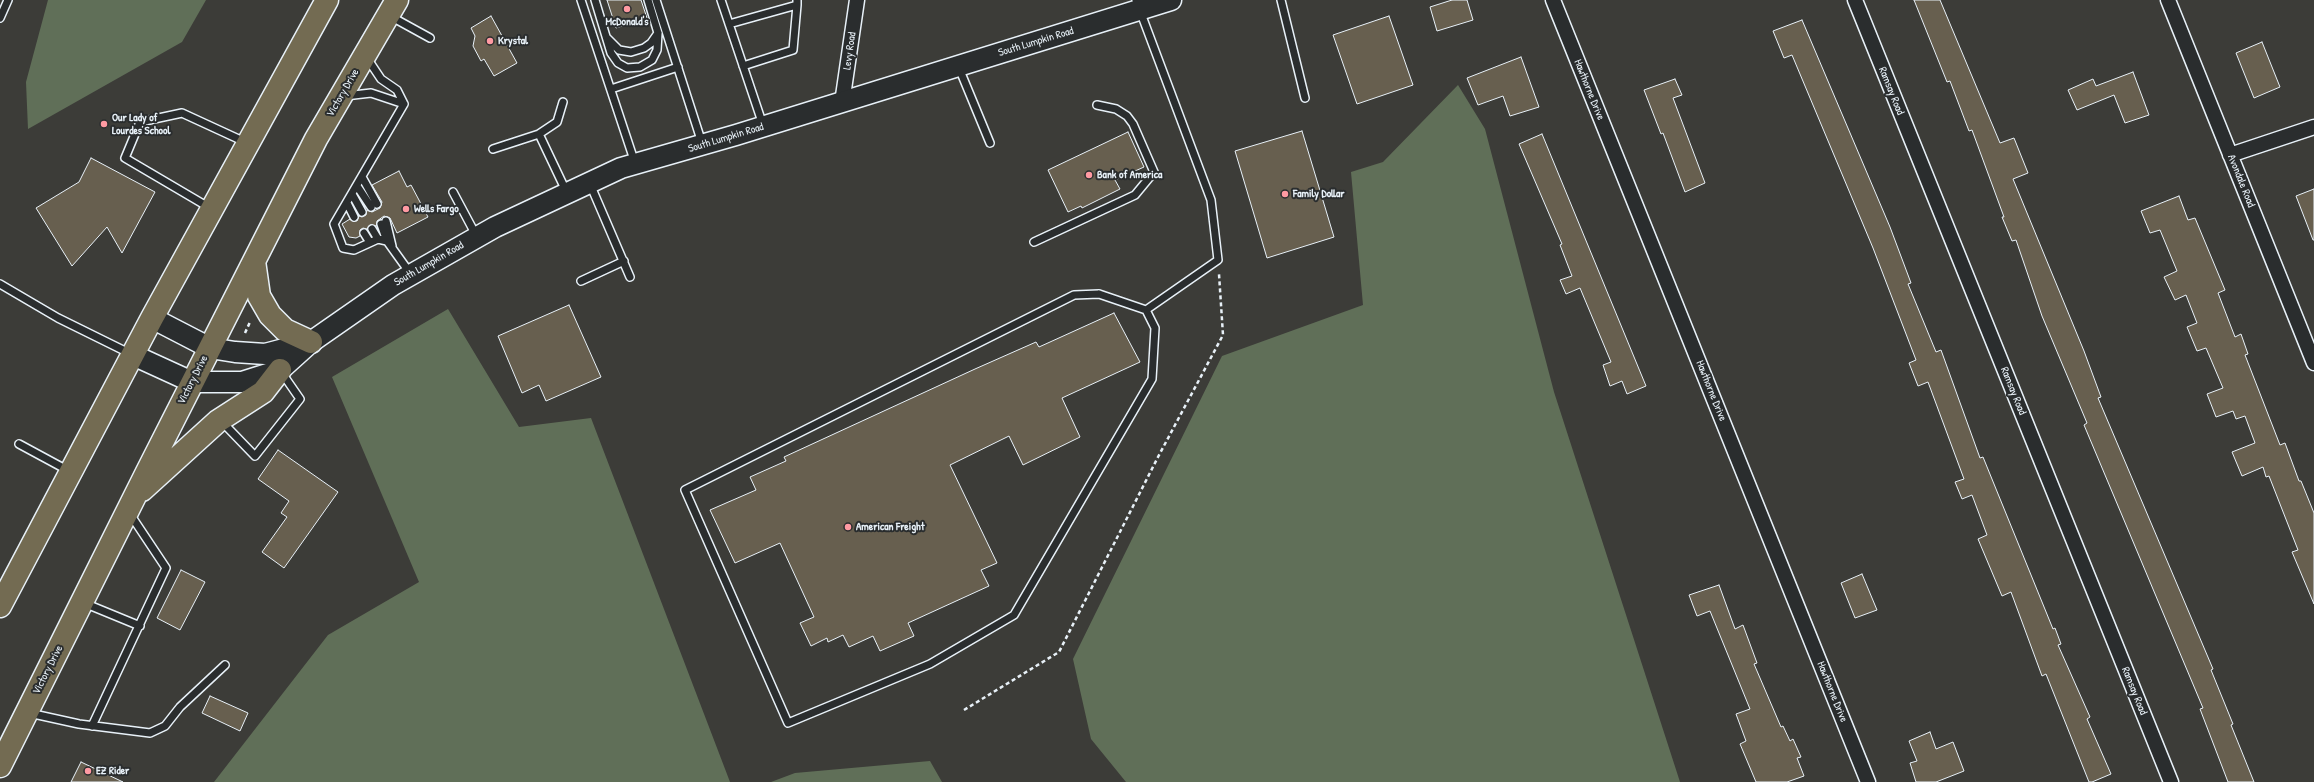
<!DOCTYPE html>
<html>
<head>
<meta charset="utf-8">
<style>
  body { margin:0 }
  canvas { display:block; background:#3c3c38 }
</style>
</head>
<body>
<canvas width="2314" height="782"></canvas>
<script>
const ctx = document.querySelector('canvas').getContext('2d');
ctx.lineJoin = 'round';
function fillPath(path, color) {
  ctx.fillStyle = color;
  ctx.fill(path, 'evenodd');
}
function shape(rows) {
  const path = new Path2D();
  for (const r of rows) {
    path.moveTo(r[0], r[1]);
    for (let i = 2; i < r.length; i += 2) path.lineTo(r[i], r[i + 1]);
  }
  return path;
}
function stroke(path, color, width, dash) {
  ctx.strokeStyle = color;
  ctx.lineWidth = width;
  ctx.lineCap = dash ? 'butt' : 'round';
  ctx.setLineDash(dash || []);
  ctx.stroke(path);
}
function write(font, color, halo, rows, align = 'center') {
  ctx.font = font + ' "Patrick Hand",sans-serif';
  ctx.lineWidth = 4;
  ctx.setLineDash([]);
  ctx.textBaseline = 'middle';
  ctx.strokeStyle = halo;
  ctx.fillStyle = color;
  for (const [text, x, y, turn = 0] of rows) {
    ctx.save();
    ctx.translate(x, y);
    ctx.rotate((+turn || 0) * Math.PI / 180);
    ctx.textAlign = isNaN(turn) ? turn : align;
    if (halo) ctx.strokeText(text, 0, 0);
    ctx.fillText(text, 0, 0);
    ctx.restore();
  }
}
fillPath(shape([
  [48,0,206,0,182,42,28,129,26,82],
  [1458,85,1485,129,1554,392,1680,782,1126,782,1091,739,1073,659,1222,356,1363,305,1351,172,1383,162],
  [448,309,519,427,591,418,730,782,214,782,328,635,419,582,332,377],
  [930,761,942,782,771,782,795,773]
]), '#606f58');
const building = shape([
  [607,0,641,0,647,18,616,28,607,0],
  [1452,0,1467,0,1473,20,1437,31,1430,7,1452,0],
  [1914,0,1940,0,2000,143,2014,138,2028,173,2013,179,2084,351,2101,397,2098,398,2213,669,2211,670,2233,724,2231,725,2254,782,2228,782,2200,709,2203,708,2084,425,2087,423,2042,316,2016,240,2012,241,2002,217,2004,217,1972,130,1969,131,1950,81,1947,82,1914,0],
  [491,16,517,63,494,76,484,59,481,61,473,46,475,36,471,28,491,16],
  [1389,16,1413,85,1357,104,1333,35,1389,16],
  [1802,20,1890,227,1911,283,1908,284,1936,352,1941,350,1980,458,1983,457,2053,629,2055,628,2061,644,2058,645,2090,717,2087,719,2111,774,2092,782,2089,782,2046,674,2042,676,2011,592,2002,596,1978,539,1987,535,1972,495,1962,499,1955,482,1964,479,1928,382,1918,386,1909,363,1916,360,1873,248,1792,55,1784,58,1773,31,1802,20],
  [2262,42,2280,87,2254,98,2236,53,2262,42],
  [1521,57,1539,107,1510,116,1503,96,1478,105,1467,78,1521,57],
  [2133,72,2149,115,2125,123,2114,95,2077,110,2068,90,2093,79,2096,86,2133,72],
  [1675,79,1682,95,1673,98,1705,183,1685,192,1663,133,1661,134,1644,90,1675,79],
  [1302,131,1334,237,1267,258,1235,151,1302,131],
  [1128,132,1144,167,1115,180,1120,189,1082,208,1081,206,1068,212,1048,170,1128,132],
  [1542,134,1646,386,1627,394,1622,381,1610,386,1603,365,1611,362,1580,288,1566,294,1560,280,1572,276,1560,245,1562,244,1519,144,1542,134],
  [91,158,155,192,122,253,107,227,72,266,36,208,79,182,91,158],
  [399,171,407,187,411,185,428,217,397,233,390,218,384,216,377,221,377,226,370,225,367,229,363,228,360,230,360,236,356,238,349,237,342,224,350,219,357,221,359,216,362,217,366,215,367,210,372,212,380,208,382,202,372,185,399,171],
  [2314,189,2314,240,2313,240,2296,196,2314,189],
  [2179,196,2188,220,2195,218,2225,290,2218,293,2235,337,2241,334,2248,354,2245,355,2280,445,2285,443,2299,481,2301,481,2314,513,2314,604,2292,552,2298,550,2269,476,2266,477,2263,467,2242,476,2232,452,2255,443,2245,416,2236,419,2233,411,2216,417,2207,394,2223,388,2206,348,2197,351,2187,327,2197,323,2186,295,2175,300,2164,277,2177,271,2160,230,2150,233,2141,211,2179,196],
  [569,305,601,377,546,401,539,385,522,393,498,336,569,305],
  [1114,313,1140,362,1062,398,1080,437,1023,465,1009,436,950,465,997,563,981,570,989,586,908,623,914,636,880,651,873,636,849,647,843,635,828,642,827,638,811,646,800,623,814,617,780,543,735,563,710,510,756,490,750,477,786,461,784,457,975,369,1036,342,1039,347,1114,313],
  [278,450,338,492,284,568,262,552,287,517,281,513,289,501,258,479,278,450],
  [181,570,205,582,180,630,157,618,181,570],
  [1862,574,1877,610,1855,618,1841,583,1862,574],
  [1719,585,1735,629,1743,625,1757,663,1754,664,1781,727,1783,726,1790,741,1793,739,1801,757,1797,758,1804,776,1787,782,1756,782,1740,744,1746,741,1736,714,1750,709,1710,611,1697,616,1689,595,1719,585],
  [210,696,248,713,240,731,202,713,210,696],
  [1930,732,1936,749,1953,742,1964,771,1936,782,1916,782,1910,763,1917,761,1909,741,1930,732],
  [81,762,123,782,71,782,81,762]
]);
fillPath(building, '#675f4f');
stroke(building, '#e8f1f8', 1);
const lane = shape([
  [581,0,635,163],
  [595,0,611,53,618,63,627,68,640,67,652,60,657,50,658,33,648,0],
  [656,0,702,143],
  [721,0,763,125],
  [1136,0,1211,200,1218,260,1146,310],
  [1281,0,1305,98],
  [390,16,430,38],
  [0,18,8,0],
  [729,24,797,5,797,0],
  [607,38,619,50,631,52,644,48,651,43,658,33],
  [367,58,381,79,397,90,404,104],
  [743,66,793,50,797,5],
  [959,68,990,143],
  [611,89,678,67],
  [345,96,371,93,404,104],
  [404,104,334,224,343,248,354,250,378,239,387,241,410,273],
  [539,134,567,193],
  [493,149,539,134,557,122,563,102],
  [362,177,377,204],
  [590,184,630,277],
  [357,186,371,207],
  [453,192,477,237],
  [352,194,362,212],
  [347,203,354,217],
  [210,208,125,158,140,122,182,113,245,142],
  [386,221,392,246],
  [381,224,387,241],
  [372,229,378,239],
  [364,233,369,241],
  [1034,242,1135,195,1154,172,1133,124,1127,116,1116,109,1097,105],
  [581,281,624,261],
  [0,284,58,318,131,354],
  [1099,294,1146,310,1155,328,1152,379,1014,615,930,664,788,723,685,490,1074,295,1099,294],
  [220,422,227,427,255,456,300,399,282,373],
  [19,444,69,471],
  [84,603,140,626],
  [29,713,79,724,150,733,165,726,180,707,225,665],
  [92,726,166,568,130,514]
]);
const street = shape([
  [1553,0,1868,782],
  [1855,0,2171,782],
  [2168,0,2314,363],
  [842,103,857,0],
  [2230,155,2314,127]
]);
const secondary = shape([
  [152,318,210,348,235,352,265,354,307,343],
  [133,355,192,382,242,382,280,370,311,342,393,285,495,227,621,168,736,135,1171,0]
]);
const highway = shape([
  [254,261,259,296,270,315,285,330,311,342],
  [142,490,218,421,263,392,280,370],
  [0,606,152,318,327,0],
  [0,766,147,472,316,139,397,0]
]);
stroke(lane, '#e8f1f8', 10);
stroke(street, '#e8f1f8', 17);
stroke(secondary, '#e8f1f8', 23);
stroke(highway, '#e8f1f8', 25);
stroke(shape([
  [245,333,250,322],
  [964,710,1059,652,1158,457,1223,335,1219,274]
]), '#e8f1f8', 2.5, [4, 3]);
stroke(lane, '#2a2d2e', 7);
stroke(street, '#2a2d2e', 14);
stroke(secondary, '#2a2d2e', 20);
stroke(highway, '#736b52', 22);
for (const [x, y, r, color] of [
  [627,9,4,"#ff9aa2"],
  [490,41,4,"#ff9aa2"],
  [104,124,4,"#ff9aa2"],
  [1089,175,4,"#ff9aa2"],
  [1285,194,4,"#ff9aa2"],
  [406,209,4,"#ff9aa2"],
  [848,527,4,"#ff9aa2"],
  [88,771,4,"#ff9aa2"]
]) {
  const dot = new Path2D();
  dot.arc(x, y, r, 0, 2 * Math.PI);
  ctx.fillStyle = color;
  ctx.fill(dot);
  stroke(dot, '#2a2d2e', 1.5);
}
write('bold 11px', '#e8f1f8', '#2a2d2e', [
  ["McDonald's",627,22,"center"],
  ["Krystal",498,41],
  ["Our Lady of",112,118],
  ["Lourdes School",112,131],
  ["Bank of America",1097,175],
  ["Family Dollar",1293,194],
  ["Wells Fargo",414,209],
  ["American Freight",856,527],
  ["EZ Rider",96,771]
], 'left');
write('11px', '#e8f1f8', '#2a2d2e', [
  ["South Lumpkin Road",1036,42,-17],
  ["Levy Road",850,51,-82],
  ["Hawthorne Drive",1589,90,68],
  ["Ramsay Road",1891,91,68],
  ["Victory Drive",343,93,-60],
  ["South Lumpkin Road",726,138,-17],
  ["Avondale Road",2241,181,68],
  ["South Lumpkin Road",429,264,-30],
  ["Victory Drive",193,380,-63],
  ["Hawthorne Drive",1711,391,68],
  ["Ramsay Road",2013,391,68],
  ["Victory Drive",48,670,-63],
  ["Ramsay Road",2134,691,68],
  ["Hawthorne Drive",1832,692,68]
]);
</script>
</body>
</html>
